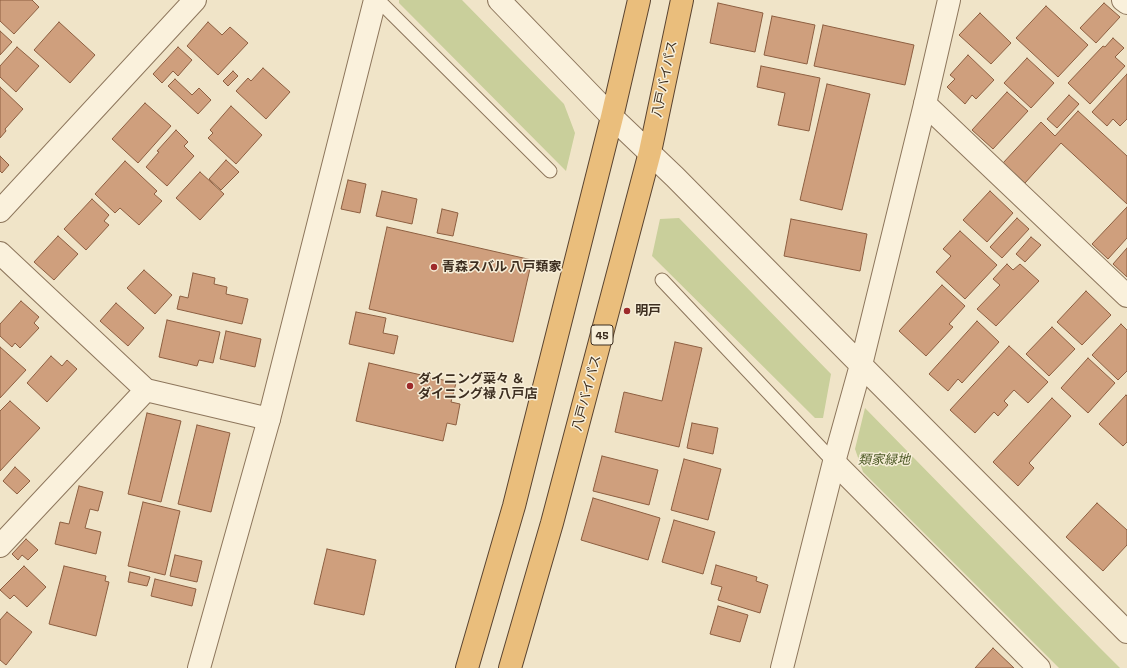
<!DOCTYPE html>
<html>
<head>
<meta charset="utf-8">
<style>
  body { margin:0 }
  canvas { display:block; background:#f0e4c8 }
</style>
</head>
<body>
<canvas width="1127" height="668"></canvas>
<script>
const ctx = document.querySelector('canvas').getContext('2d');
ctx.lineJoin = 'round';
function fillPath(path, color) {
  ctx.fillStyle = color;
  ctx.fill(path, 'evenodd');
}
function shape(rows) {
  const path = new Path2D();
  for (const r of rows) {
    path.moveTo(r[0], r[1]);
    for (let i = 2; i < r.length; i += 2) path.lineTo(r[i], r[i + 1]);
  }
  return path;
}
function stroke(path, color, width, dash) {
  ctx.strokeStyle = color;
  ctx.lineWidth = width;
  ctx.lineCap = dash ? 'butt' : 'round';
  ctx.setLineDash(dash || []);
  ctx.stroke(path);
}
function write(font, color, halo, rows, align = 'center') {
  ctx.font = font + ' "Zilla Slab","Noto Sans JP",serif';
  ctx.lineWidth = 3;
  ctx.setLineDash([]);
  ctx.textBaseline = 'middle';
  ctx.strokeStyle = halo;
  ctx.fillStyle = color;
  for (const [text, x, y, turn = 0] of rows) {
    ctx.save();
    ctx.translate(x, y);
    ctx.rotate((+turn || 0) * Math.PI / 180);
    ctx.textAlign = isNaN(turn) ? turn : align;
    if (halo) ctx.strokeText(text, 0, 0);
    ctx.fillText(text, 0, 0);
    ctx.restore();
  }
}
fillPath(shape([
  [399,0,462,0,564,104,575,133,566,171,399,3],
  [679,218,831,374,823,418,815,418,652,256,660,219],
  [865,408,1099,647,1120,668,1059,668,863,472,855,449]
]), '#c9cf9b');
const building = shape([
  [0,0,32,0,39,7,14,34,0,21,0,0],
  [718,3,763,13,755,52,710,43,718,3],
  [1104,3,1120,17,1096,43,1080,28,1104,3],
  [1046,6,1088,45,1058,77,1016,38,1046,6],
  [980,13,1011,43,991,64,959,35,980,13],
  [772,16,815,25,807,64,764,55,772,16],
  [59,22,95,55,70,83,34,50,59,22],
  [208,22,222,35,230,27,248,43,218,75,187,46,208,22],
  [823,25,914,45,905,85,814,66,823,25],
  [0,31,12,42,0,55,0,31],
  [1113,38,1124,48,1115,57,1125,66,1090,104,1068,83,1103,46,1105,47,1113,38],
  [17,47,39,66,16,92,0,77,0,66,17,47],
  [178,47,192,60,178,76,173,71,162,83,153,74,178,47],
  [968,55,994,80,976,99,972,95,965,104,947,87,955,79,950,75,968,55],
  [1027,58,1054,83,1031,108,1004,83,1027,58],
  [761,66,820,78,809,131,778,125,785,93,757,87,761,66],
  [263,68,290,92,266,119,236,91,248,78,251,81,263,68],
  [233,71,238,76,228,86,223,81,233,71],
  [1127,74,1127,119,1120,126,1113,119,1107,126,1092,112,1127,74],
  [175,79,192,95,199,88,211,100,198,114,168,86,175,79],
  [827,84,870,94,842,210,800,200,827,84],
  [0,87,23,109,5,129,6,131,0,138,0,87],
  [1007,92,1028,111,993,149,972,130,1007,92],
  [1069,95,1079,104,1057,128,1047,119,1069,95],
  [145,103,171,126,138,163,112,139,145,103],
  [231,106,262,135,236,164,208,138,213,133,210,130,231,106],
  [1078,111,1127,156,1127,204,1061,143,1025,183,1003,163,1041,122,1055,136,1078,111],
  [176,130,188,142,184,146,194,156,167,186,146,167,159,152,157,151,176,130],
  [0,156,9,165,2,173,0,171,0,156],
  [226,160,239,172,221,190,209,179,226,160],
  [125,161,157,191,154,194,162,201,139,225,120,208,115,213,95,194,125,161],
  [200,172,224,194,200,220,176,198,200,172],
  [348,180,366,184,360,213,341,209,348,180],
  [382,191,417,199,412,224,376,216,382,191],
  [990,191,1013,213,987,242,963,220,990,191],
  [92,199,109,215,104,221,109,225,86,250,64,229,92,199],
  [1127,207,1127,238,1108,259,1092,244,1127,207],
  [442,209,458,213,453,236,437,233,442,209],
  [1017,218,1029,229,1002,258,990,247,1017,218],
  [791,219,867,234,860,271,784,256,791,219],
  [387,227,532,260,513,342,369,309,387,227],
  [960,231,997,265,965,299,936,272,951,256,943,249,960,231],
  [58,236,78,254,54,280,34,262,58,236],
  [1031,237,1041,245,1025,262,1016,254,1031,237],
  [1127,248,1127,277,1113,264,1127,248],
  [1007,264,1013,270,1020,264,1039,281,996,326,977,309,1000,285,993,279,1007,264],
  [144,270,172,295,155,314,127,288,144,270],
  [193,273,215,278,214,284,227,287,226,294,248,299,242,324,177,309,180,296,188,298,193,273],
  [942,285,965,306,949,324,953,327,926,356,899,331,942,285],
  [1086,291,1111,315,1082,345,1057,322,1086,291],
  [21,301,39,317,34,323,39,328,20,348,15,343,12,347,0,336,0,324,21,301],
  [116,303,144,328,128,346,100,321,116,303],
  [356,312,386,318,383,333,398,336,394,354,349,344,356,312],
  [167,320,220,332,213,363,199,360,197,366,159,357,167,320],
  [977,321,999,342,962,383,958,379,948,391,929,374,977,321],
  [1121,324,1127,330,1127,371,1118,380,1092,355,1121,324],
  [1052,327,1075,349,1049,376,1026,354,1052,327],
  [226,331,261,339,255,367,220,359,226,331],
  [675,342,702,348,679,447,615,432,624,392,662,401,675,342],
  [1009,346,1048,382,1028,403,1014,390,1004,401,1008,405,998,416,994,412,975,433,950,410,1009,346],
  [0,347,26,370,0,398,0,347],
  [51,356,62,366,67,360,77,369,47,402,27,383,51,356],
  [1088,358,1115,383,1088,413,1061,388,1088,358],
  [369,363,456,383,451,402,460,404,456,425,447,423,443,441,356,421,369,363],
  [1126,395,1127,396,1127,442,1123,446,1099,424,1126,395],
  [1052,398,1071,416,1029,463,1034,468,1018,486,993,462,1052,398],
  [10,401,40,428,0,471,0,411,10,401],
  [147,413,181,421,161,502,128,494,147,413],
  [692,423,718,428,713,454,687,448,692,423],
  [197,425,230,433,211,512,178,504,197,425],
  [602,456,658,470,649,505,593,491,602,456],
  [684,459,721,469,708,520,671,510,684,459],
  [15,467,30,481,17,494,3,481,15,467],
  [79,486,103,492,98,511,90,509,85,528,101,532,96,554,55,544,60,522,69,524,79,486],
  [593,498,660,518,648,560,581,540,593,498],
  [143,502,180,511,165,575,128,566,143,502],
  [1097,503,1127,530,1127,545,1103,571,1066,537,1097,503],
  [674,520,715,532,703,574,662,562,674,520],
  [26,539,38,550,28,560,22,555,18,560,12,554,26,539],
  [327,549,376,560,364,615,314,604,327,549],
  [175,555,202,561,197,582,170,576,175,555],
  [716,565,757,577,756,581,768,585,760,613,718,600,722,587,711,584,716,565],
  [24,566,46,587,27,607,14,595,10,599,0,590,24,566],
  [64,566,106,576,105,581,109,582,96,636,49,624,64,566],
  [130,572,150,577,147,586,128,582,130,572],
  [155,579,196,589,192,606,151,596,155,579],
  [718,606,748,615,740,642,710,634,718,606],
  [7,612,32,632,6,665,0,660,0,620,7,612],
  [993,648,1014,668,975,668,993,648]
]);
fillPath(building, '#cf9f7d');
stroke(building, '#8d5f41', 1);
const service = shape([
  [378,0,550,171],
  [662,280,834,462]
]);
const minor = shape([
  [1123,0,1127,3],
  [925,104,1127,296],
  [0,211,195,0],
  [0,253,146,390,269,419],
  [834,462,1039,668],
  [0,546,146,390]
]);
const tertiary = shape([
  [499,0,612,117,675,177,861,365,1127,632],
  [199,668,269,419,375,0],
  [782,668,834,462,861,365,925,104,949,0]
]);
const trunk = shape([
  [467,668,514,506,612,117,639,0],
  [510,668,552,523,650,152,682,0]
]);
stroke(service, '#8d765c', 15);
stroke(minor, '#8d765c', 24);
stroke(tertiary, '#8d765c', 24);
stroke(trunk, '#5b4430', 24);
stroke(service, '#faf1dc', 13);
stroke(minor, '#faf1dc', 22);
stroke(tertiary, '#faf1dc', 22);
stroke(trunk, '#eabe7c', 22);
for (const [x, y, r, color] of [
  [434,267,4,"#9e2a2b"],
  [627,311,4,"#9e2a2b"],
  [410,386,4,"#9e2a2b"]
]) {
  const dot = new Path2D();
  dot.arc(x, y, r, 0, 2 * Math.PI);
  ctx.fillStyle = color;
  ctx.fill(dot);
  stroke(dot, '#f7eed8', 1.5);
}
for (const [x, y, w] of [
  [602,335,22]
]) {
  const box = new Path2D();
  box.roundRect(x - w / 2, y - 10, w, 20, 3);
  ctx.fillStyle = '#f7eed8';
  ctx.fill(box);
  stroke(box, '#3d2e20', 1);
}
write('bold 12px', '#3d2e20', null, [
  ["45",602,335]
]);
write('13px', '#3d2e20', '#f7eed8', [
  ["八戸バイパス",665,79,-78],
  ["八戸バイパス",587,393,-75]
]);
write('bold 13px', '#3d2e20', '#f7eed8', [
  ["青森スバル 八戸類家",442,267],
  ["明戸",635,311],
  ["ダイニング菜々 ＆",418,379],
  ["ダイニング禄 八戸店",418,394]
], 'left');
write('italic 13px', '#4d5a26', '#f7eed8', [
  ["類家緑地",884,460]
]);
</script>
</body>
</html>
